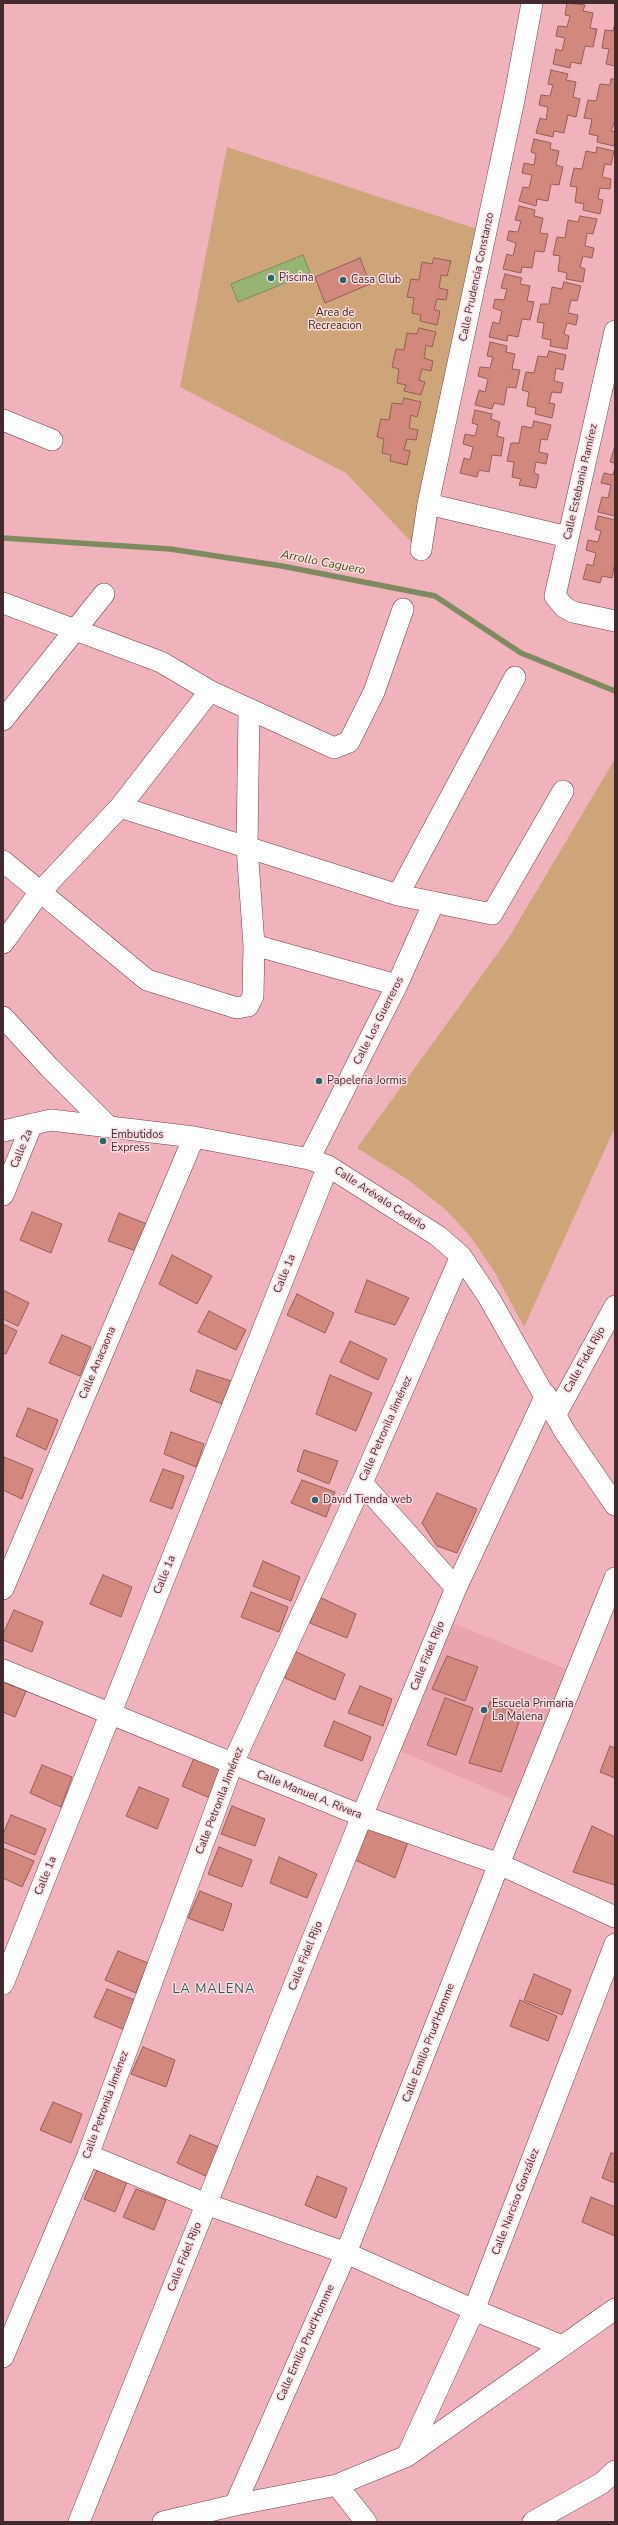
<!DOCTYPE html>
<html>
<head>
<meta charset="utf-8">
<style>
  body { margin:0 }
  #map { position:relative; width:618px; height:2525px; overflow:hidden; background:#f0b2bb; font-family:"Nunito Sans",sans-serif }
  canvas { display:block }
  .frame { position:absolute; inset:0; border:4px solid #422a2e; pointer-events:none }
</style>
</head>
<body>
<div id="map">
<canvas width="618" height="2525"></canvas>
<div class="frame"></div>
</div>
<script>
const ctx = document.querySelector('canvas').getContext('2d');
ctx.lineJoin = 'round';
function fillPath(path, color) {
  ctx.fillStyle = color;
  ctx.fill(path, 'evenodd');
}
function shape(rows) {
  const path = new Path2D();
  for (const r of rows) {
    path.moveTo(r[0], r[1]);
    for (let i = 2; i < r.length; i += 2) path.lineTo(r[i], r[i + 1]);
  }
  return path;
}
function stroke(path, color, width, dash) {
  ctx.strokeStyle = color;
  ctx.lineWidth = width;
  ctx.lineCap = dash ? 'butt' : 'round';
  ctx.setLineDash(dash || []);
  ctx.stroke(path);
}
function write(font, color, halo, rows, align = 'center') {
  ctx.font = font + ' "Nunito Sans",sans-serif';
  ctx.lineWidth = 3;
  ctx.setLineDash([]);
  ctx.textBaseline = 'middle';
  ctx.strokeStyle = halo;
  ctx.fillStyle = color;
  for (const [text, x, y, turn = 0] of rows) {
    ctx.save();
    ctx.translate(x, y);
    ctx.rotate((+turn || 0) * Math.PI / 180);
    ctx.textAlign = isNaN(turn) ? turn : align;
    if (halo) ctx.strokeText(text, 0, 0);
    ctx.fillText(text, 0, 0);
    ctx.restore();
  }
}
fillPath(shape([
  [443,1619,576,1673,523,1804,391,1747]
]), '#e9a4ae');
fillPath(shape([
  [227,147,486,232,419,550,346,473,180,387],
  [615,759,615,1127,524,1327,494,1271,470,1236,447,1211,410,1181,357,1148,508,939]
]), '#cda579');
const water = shape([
  [303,255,310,273,238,302,231,284,303,255]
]);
fillPath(water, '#96b474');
stroke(water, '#7d8b5f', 1);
stroke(shape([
  [3,538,170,549,282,566,435,596,521,653,615,691]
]), '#7d8b5f', 5.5);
const building = shape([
  [567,3,585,5,583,11,593,13,590,28,597,29,593,47,585,46,581,64,571,62,570,68,553,64,556,49,562,51,565,38,556,36,558,26,567,27,570,16,565,15,567,3],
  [615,23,615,66,606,64,609,49,602,48,605,30,613,31,615,23],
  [551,70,568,74,566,80,576,82,573,97,580,99,576,117,568,115,564,133,554,131,553,137,536,133,540,118,546,120,548,107,539,105,541,95,550,96,553,85,548,84,551,70],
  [611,79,615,79,615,120,611,131,615,132,614,146,597,142,598,136,589,134,592,119,584,118,588,100,596,101,600,84,610,85,611,79],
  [534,139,551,143,550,149,559,151,556,165,563,167,559,185,551,184,548,201,537,199,536,206,519,201,523,187,529,188,532,175,522,173,524,163,534,165,536,154,531,152,534,139],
  [597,147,614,151,611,165,605,164,602,177,611,179,610,189,600,188,598,199,603,200,600,214,583,210,584,204,575,202,577,187,570,186,574,168,582,169,586,151,596,153,597,147],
  [519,206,535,210,534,216,543,218,540,233,548,234,544,252,535,251,532,268,522,267,521,273,503,269,507,254,513,256,516,243,507,240,509,231,518,232,521,221,515,220,519,206],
  [580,216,597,219,593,234,587,233,585,246,594,248,592,258,583,256,580,267,585,269,583,282,566,279,567,273,558,271,560,256,553,255,557,237,565,238,568,220,578,222,580,216],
  [360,258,370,284,325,303,315,277,360,258],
  [434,258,451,261,447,276,441,275,439,288,448,290,446,300,437,299,434,310,440,311,437,325,420,321,421,315,412,313,414,298,407,297,411,279,419,280,422,262,432,264,434,258],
  [505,274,522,278,520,284,530,286,527,301,534,302,530,320,522,319,518,337,508,335,507,341,489,337,493,322,499,324,502,311,493,308,495,299,504,300,507,289,501,288,505,274],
  [564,282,581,286,577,301,571,300,568,313,578,315,576,325,567,323,564,334,569,336,567,349,550,346,551,340,542,338,544,323,537,322,541,304,549,304,552,287,562,289,564,282],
  [419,328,436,332,432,347,426,345,424,358,433,361,431,371,422,369,419,380,425,382,421,395,404,391,406,385,397,383,399,369,392,367,396,349,404,350,407,333,417,334,419,328],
  [490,342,507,346,506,352,515,354,512,369,520,370,516,388,507,387,504,405,494,403,492,409,475,405,479,390,485,392,488,379,478,376,480,367,490,368,493,357,487,356,490,342],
  [549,351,566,355,563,370,556,368,554,381,563,383,561,393,552,392,549,403,555,404,552,418,535,414,536,408,527,406,529,392,522,390,526,372,534,373,538,356,547,357,549,351],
  [404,398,421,402,417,417,411,415,409,428,418,430,416,440,407,439,404,450,410,451,407,465,390,461,391,455,382,453,384,439,377,437,381,419,389,420,392,403,402,404,404,398],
  [475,410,492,414,491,419,500,422,497,436,504,438,501,456,492,455,489,472,479,470,477,477,460,473,464,458,470,460,473,447,463,444,465,434,475,436,478,425,472,423,475,410],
  [534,421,551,425,547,440,541,439,539,452,548,454,546,464,536,462,534,473,539,475,536,488,519,485,521,479,512,477,514,462,507,461,511,443,519,443,522,426,532,428,534,421],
  [614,449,615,449,615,463,610,462,614,449],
  [615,467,615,516,598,512,602,497,608,498,611,485,601,483,604,473,613,475,615,467],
  [598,516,615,520,615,562,612,578,602,576,600,583,583,579,587,564,593,566,596,553,586,550,588,540,598,542,601,531,595,529,598,516],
  [32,1212,62,1224,51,1253,20,1240,32,1212],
  [119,1213,152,1226,142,1253,108,1241,119,1213],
  [172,1255,212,1276,197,1304,159,1284,172,1255],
  [367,1280,409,1298,395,1325,355,1312,367,1280],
  [3,1290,29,1303,18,1326,3,1319,3,1290],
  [297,1294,334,1313,325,1333,287,1315,297,1294],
  [209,1311,246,1330,236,1350,198,1332,209,1311],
  [3,1324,17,1331,6,1354,3,1353,3,1324],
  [62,1335,91,1347,80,1376,49,1363,62,1335],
  [350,1341,387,1359,378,1380,340,1362,350,1341],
  [197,1370,231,1381,222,1404,190,1391,197,1370],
  [330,1375,372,1393,356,1431,316,1414,330,1375],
  [28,1408,58,1420,46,1450,16,1436,28,1408],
  [171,1432,204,1444,196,1467,164,1454,171,1432],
  [304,1450,338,1461,329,1484,297,1471,304,1450],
  [4,1457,33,1469,22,1499,3,1490,4,1457],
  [163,1469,184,1476,172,1509,150,1501,163,1469],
  [302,1480,335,1492,326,1517,291,1503,302,1480],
  [437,1493,477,1509,457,1553,437,1546,422,1523,437,1493],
  [263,1561,300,1577,291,1601,253,1586,263,1561],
  [103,1575,132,1587,121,1617,90,1604,103,1575],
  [251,1592,288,1607,279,1632,241,1617,251,1592],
  [319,1597,356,1614,347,1638,310,1623,319,1597],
  [14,1610,43,1622,32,1652,3,1640,3,1634,14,1610],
  [292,1650,345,1674,335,1700,285,1678,292,1650],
  [447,1656,478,1667,465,1701,432,1689,447,1656],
  [3,1682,26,1691,15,1717,3,1712,3,1682],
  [360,1686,392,1699,383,1726,348,1713,360,1686],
  [445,1698,473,1708,456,1755,427,1745,445,1698],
  [490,1702,522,1714,501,1772,469,1763,490,1702],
  [334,1721,371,1737,362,1761,324,1746,334,1721],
  [610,1746,615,1748,615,1778,600,1772,610,1746],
  [194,1758,224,1770,212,1799,182,1786,194,1758],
  [42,1765,72,1777,61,1807,30,1793,42,1765],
  [139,1787,169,1799,157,1829,126,1816,139,1787],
  [232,1806,265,1819,255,1846,221,1834,232,1806],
  [11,1815,46,1829,35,1855,3,1842,3,1834,11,1815],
  [370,1825,409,1839,395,1878,355,1860,370,1825],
  [592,1826,615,1837,615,1885,573,1872,592,1826],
  [219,1847,252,1860,242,1887,208,1874,219,1847],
  [3,1848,34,1861,22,1887,3,1878,3,1848],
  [279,1857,317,1874,307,1898,270,1883,279,1857],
  [200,1891,232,1904,223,1931,188,1918,200,1891],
  [118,1951,148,1963,136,1993,105,1980,118,1951],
  [534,1974,571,1990,562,2015,524,2000,534,1974],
  [107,1989,137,2001,125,2030,94,2017,107,1989],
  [520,2000,557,2016,548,2041,510,2026,520,2000],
  [143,2047,175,2060,166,2087,131,2074,143,2047],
  [53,2102,82,2114,71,2143,40,2130,53,2102],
  [190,2135,219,2147,208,2177,177,2163,190,2135],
  [611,2153,615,2154,615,2183,602,2178,611,2153],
  [97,2170,127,2182,115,2212,84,2199,97,2170],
  [317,2176,347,2188,336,2218,305,2205,317,2176],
  [136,2189,166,2200,154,2230,123,2217,136,2189],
  [591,2197,615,2207,615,2236,582,2222,591,2197]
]);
fillPath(building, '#d2887d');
stroke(building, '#945e56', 1);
const street = shape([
  [615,331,555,596,564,607,573,612,615,621],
  [3,420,52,440],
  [428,504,568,537],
  [421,550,428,504,514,100,532,3],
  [3,603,161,662,210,691,334,748,349,742,374,692,403,609],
  [3,720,104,594],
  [120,807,398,895,492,914,563,791],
  [3,861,147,980,237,1008,248,1006,253,996,254,945,247,847,249,709],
  [398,895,515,677],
  [3,943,39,893,120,807,210,691],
  [254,945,397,985],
  [3,1017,49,1067,109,1127],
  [3,1131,51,1120,194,1137,309,1159,328,1166,438,1236,461,1256,489,1298,565,1432,615,1505],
  [309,1159,397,985,434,902],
  [3,1195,32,1124],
  [556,1414,615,1306],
  [362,1483,456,1588],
  [3,1589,194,1137],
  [3,1670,362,1816,499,1864,615,1917],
  [3,1984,328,1166],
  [88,2155,206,2204,346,2253,474,2310,562,2346],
  [3,2357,88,2155,232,1765,362,1483,461,1256],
  [407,2456,474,2310,615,1944],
  [337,2485,366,2522],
  [235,2505,346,2253,499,1864,615,1578],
  [79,2522,362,1816,456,1588,546,1395],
  [163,2522,235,2505,337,2485,407,2456,615,2309],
  [533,2522,602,2483,615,2471]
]);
stroke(street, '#733f49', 22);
stroke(street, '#fff', 21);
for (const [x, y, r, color] of [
  [271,278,4,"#206b66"],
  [343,280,4,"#206b66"],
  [319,1081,4,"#206b66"],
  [103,1141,4,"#206b66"],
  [315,1500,4,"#206b66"],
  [484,1710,4,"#206b66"]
]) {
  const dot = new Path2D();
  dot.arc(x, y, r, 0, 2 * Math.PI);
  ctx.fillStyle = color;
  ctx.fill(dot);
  stroke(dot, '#fddde1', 1.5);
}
write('11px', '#422a2e', '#fddde1', [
  ["Calle Prudencia Constanzo",477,277,-78],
  ["Calle Estebania Ramírez",581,482,-77],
  ["Calle Los Guerreros",379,1021,-63],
  ["Calle 2a",22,1149,-68],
  ["Calle Arévalo Cedeño",380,1199,33],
  ["Calle 1a",285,1274,-68],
  ["Calle Fidel Rijo",585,1360,-61],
  ["Calle Anacaona",98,1363,-67],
  ["Calle Petronila Jiménez",386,1429,-66],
  ["Calle 1a",165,1575,-68],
  ["Calle Fidel Rijo",428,1656,-68],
  ["Calle Manuel A. Rivera",309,1795,22],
  ["Calle Petronila Jiménez",220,1801,-69],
  ["Calle 1a",46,1876,-68],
  ["Calle Fidel Rijo",306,1956,-68],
  ["Calle Emilio Prud'Homme",429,2043,-69],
  ["Calle Petronila Jiménez",106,2105,-70],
  ["Calle Narciso González",516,2202,-69],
  ["Calle Fidel Rijo",185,2257,-68],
  ["Calle Emilio Prud'Homme",306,2343,-66]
]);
write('11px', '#422a2e', '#fddde1', [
  ["Piscina",279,278],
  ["Casa Club",351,280],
  ["Papeleria Jormis",327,1081],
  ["Embutidos",111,1135],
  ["Express",111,1148],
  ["David Tienda web",323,1500],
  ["Escuela Primaria",492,1704],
  ["La Malena",492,1717]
], 'left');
write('11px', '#3c280e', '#fddde1', [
  ["Area de",335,313],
  ["Recreacion",335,326]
]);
write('italic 12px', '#39540f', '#fddde1', [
  ["Arrollo Caguero",323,563,11]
]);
ctx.letterSpacing = '1px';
write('13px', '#215b57', '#fddde1', [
  ["LA MALENA",214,1990]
]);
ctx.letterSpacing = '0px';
</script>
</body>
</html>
